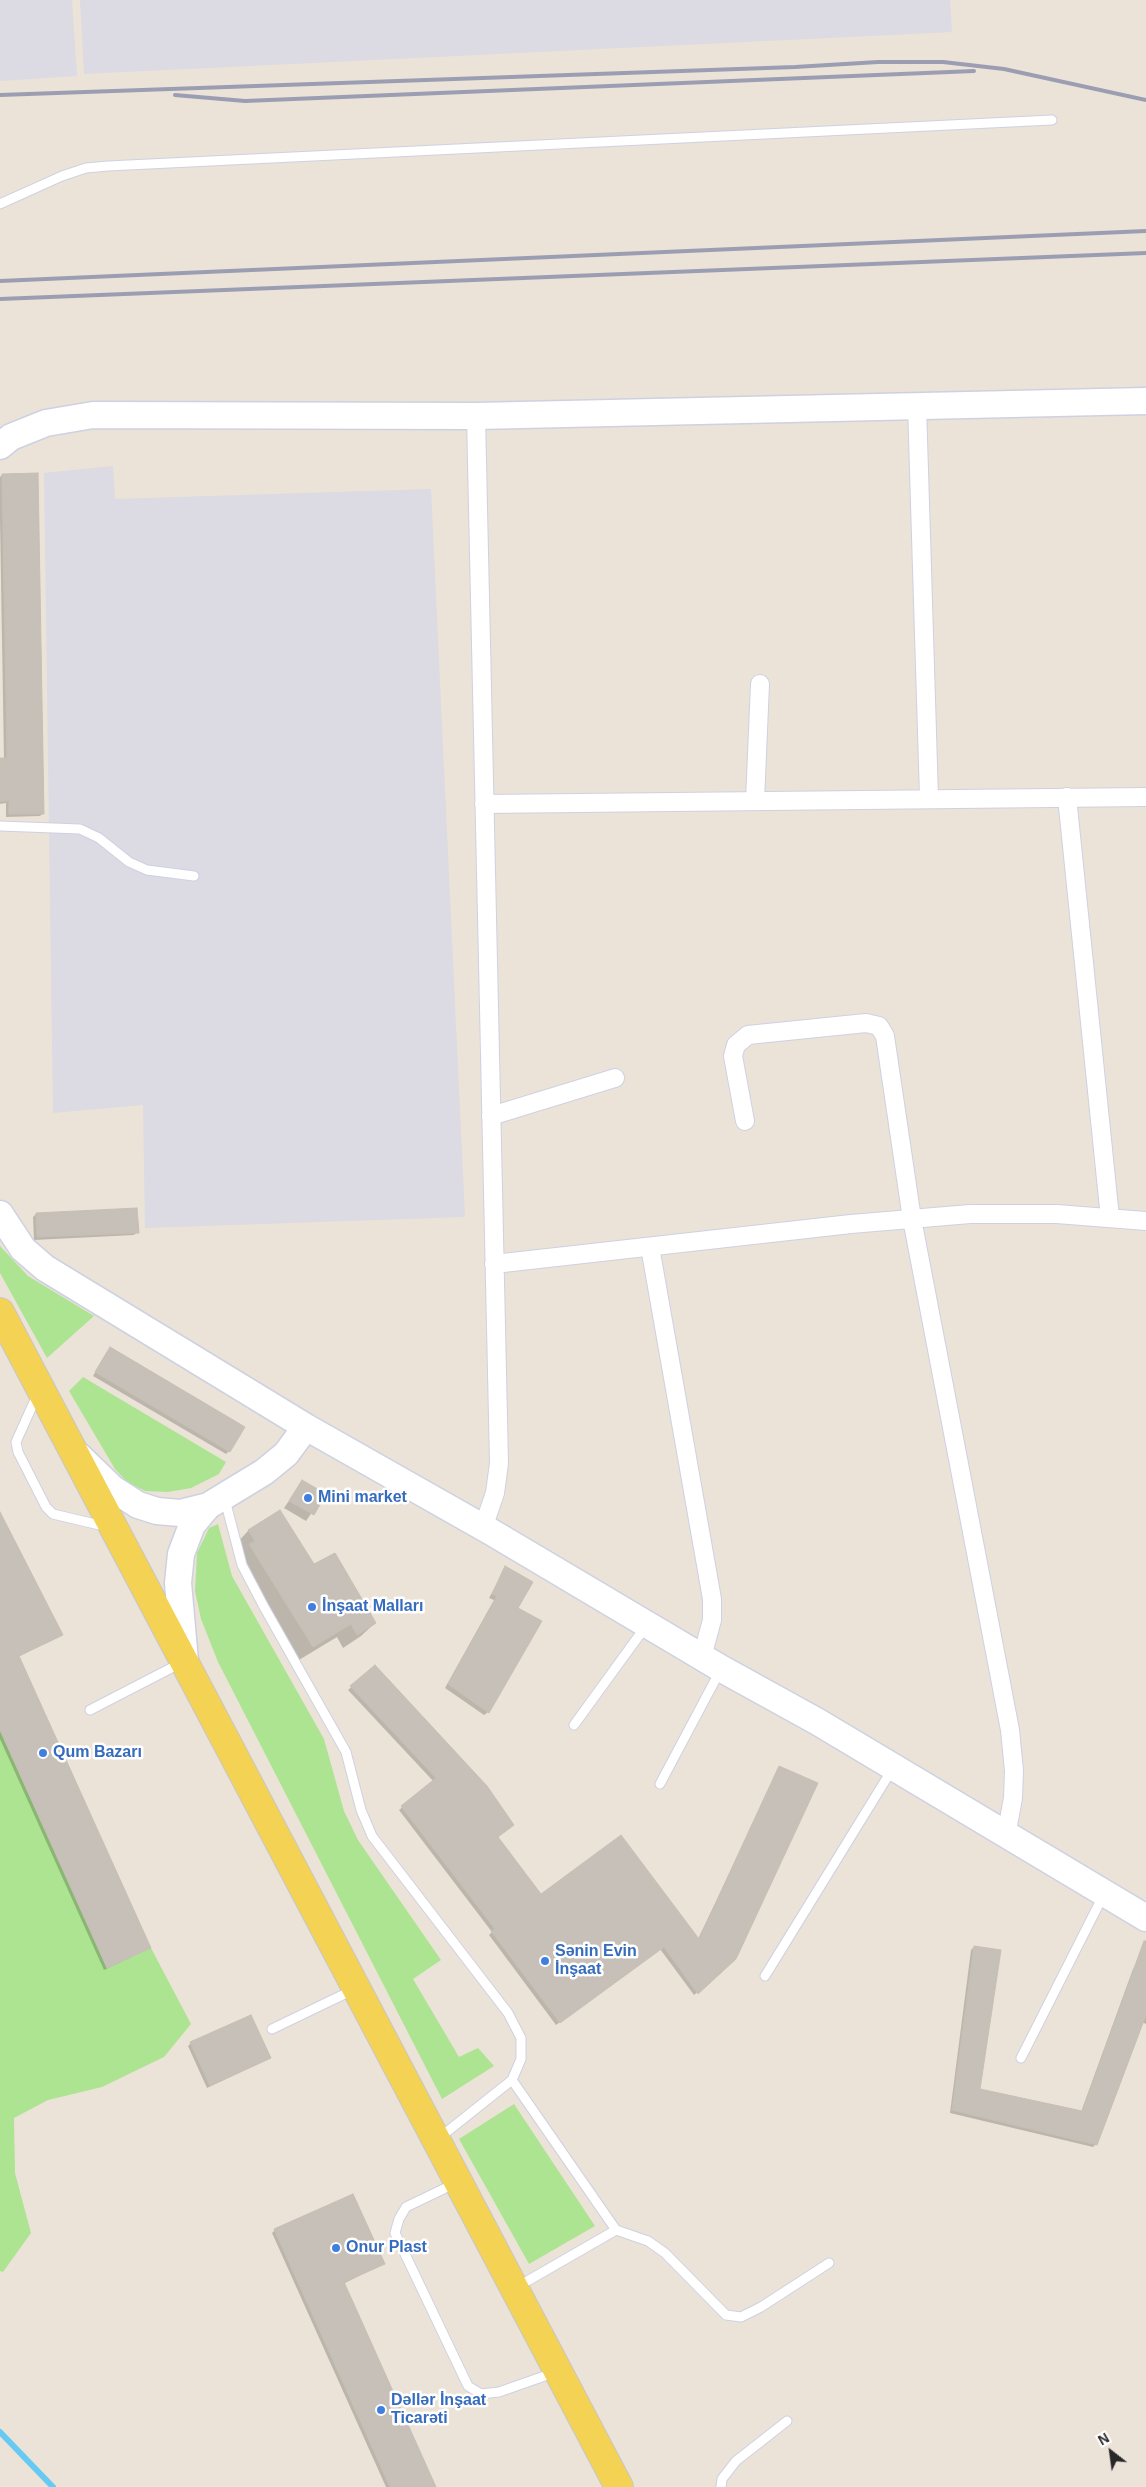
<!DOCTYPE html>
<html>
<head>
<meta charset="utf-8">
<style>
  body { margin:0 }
  #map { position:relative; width:1146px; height:2487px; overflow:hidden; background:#ebe3d8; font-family:Helvetica,sans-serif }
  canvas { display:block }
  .north { position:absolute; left:1086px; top:2427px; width:50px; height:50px; -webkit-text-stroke:4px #fff; paint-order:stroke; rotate:330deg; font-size:14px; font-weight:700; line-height:20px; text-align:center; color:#282828 }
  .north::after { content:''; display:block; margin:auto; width:18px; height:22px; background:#282828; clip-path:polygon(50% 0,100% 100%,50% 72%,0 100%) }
</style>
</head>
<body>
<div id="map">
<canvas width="1146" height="2487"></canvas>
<div class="north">N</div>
</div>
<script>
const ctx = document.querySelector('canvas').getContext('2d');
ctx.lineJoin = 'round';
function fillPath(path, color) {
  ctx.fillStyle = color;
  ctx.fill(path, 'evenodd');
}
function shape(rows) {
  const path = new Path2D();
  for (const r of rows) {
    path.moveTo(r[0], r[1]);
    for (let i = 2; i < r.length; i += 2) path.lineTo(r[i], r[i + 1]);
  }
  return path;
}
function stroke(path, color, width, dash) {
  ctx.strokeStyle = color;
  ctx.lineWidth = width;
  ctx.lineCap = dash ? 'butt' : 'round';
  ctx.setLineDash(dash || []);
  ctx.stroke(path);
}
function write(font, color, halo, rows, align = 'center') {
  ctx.font = font + ' Helvetica,sans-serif';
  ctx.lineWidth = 5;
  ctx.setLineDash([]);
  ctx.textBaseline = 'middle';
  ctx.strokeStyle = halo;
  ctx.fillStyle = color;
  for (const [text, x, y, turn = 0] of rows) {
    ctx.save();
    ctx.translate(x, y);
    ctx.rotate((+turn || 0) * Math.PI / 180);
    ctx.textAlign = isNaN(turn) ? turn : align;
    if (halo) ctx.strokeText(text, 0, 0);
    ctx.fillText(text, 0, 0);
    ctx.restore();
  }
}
fillPath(shape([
  [0,0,72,0,77,76,0,81],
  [80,0,950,0,952,32,84,74],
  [113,466,115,499,431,489,465,1217,145,1228,143,1105,53,1113,44,473]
]), '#dcdae3');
fillPath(shape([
  [0,1246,28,1276,94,1316,47,1358,0,1273],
  [83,1377,226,1462,219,1474,191,1488,168,1492,145,1491,127,1482,115,1469,69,1391],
  [218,1524,232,1576,324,1739,344,1811,358,1840,441,1960,413,1979,459,2057,478,2048,494,2066,442,2099,218,1662,201,1619,195,1591,197,1553,209,1528],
  [0,1730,107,1968,151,1948,191,2024,164,2057,102,2087,48,2100,14,2118,15,2173,31,2233,3,2272,0,2271],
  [514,2104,595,2226,529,2264,459,2139]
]), '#ade492');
fillPath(shape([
  [2,475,43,813,40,816,6,817,6,803,0,804,0,760,4,760,0,520,0,477],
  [36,1214,137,1232,134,1235,34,1240,33,1217],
  [107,1352,229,1451,226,1454,93,1376],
  [302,1482,324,1495,306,1521,284,1508],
  [280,1512,314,1566,375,1623,361,1636,343,1648,337,1637,299,1660,236,1559,235,1545,248,1531],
  [0,1516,61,1634,18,1657,150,1948,104,1970,0,1739],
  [506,1568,517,1608,488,1712,484,1715,445,1688,494,1600,489,1598],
  [375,1667,496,1837,541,1896,698,1939,780,1768,732,1962,694,1995,660,1949,556,2025,489,1935,492,1932,399,1810,434,1782,348,1690],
  [974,1947,979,2090,1081,2112,1133,1969,1136,1966,1146,1972,1146,2024,1142,2022,1096,2144,1093,2147,950,2113,971,1950],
  [191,2043,269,2058,207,2088,188,2046],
  [275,2230,383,2264,343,2284,435,2487,386,2487,272,2233]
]), '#0003');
stroke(shape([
  [0,2432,53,2487]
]), '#67caf2', 6);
const building = shape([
  [38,473,44,814,9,814,9,801,0,801,0,758,7,758,2,474,38,473],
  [137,1208,139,1233,37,1237,36,1213,137,1208],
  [110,1347,245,1427,230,1452,95,1372,110,1347],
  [302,1480,326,1494,314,1515,289,1501,302,1480],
  [280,1510,314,1564,335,1553,376,1623,357,1635,351,1624,313,1647,249,1544,255,1541,248,1530,280,1510],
  [0,1512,63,1635,19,1656,151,1948,107,1968,0,1730,0,1512],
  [505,1566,533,1582,518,1608,542,1621,489,1713,448,1684,497,1596,492,1594,505,1566],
  [375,1665,487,1786,514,1825,498,1837,541,1894,621,1835,699,1939,779,1766,818,1783,736,1959,698,1994,664,1947,560,2023,491,1931,495,1929,401,1806,436,1778,350,1686,375,1665],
  [1144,1941,1146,1941,1146,2015,1097,2145,952,2110,974,1946,1001,1950,980,2089,1082,2111,1144,1941],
  [251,2015,271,2058,210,2086,190,2042,251,2015],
  [353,2194,385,2264,344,2282,436,2487,390,2487,274,2229,353,2194]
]);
fillPath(building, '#c6c0b8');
stroke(building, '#c6bfb2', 1);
const service = shape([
  [0,204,62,176,86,168,108,166,1052,120],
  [0,826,80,829,99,838,129,862,147,870,194,876],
  [38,1393,16,1442,18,1452,46,1507,53,1514,108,1527],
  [225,1500,242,1565,264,1607,346,1752,361,1810,372,1836,508,2013,521,2038,521,2059,512,2080,439,2138],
  [90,1710,181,1663],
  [574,1725,646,1626],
  [660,1784,720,1671],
  [765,1976,893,1768],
  [272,2029,355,1989],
  [1021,2058,1104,1894],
  [512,2080,616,2230,648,2241,665,2253,726,2315,741,2317,761,2307,829,2263],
  [456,2183,406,2207,399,2219,395,2233,468,2386,481,2394,499,2392,556,2372],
  [517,2287,616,2230],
  [721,2487,722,2479,736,2461,787,2421]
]);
const minor = shape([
  [917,405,929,798],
  [476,416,499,1463,495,1493,483,1528],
  [1067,797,1110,1218],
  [755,801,760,684],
  [484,804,1146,797],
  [491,1116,615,1078],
  [745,1121,733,1056,736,1045,748,1035,866,1023,879,1026,885,1036,912,1219,1010,1730,1014,1771,1013,1798,1006,1836],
  [650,1247,712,1599,712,1620,702,1657],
  [494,1264,851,1224,970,1214,1057,1214,1146,1221]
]);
const secondary = shape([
  [0,446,11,437,46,423,93,415,476,416,1146,401],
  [0,1214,23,1249,45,1268,306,1427,493,1533,722,1669,818,1722,1146,1918],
  [79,1456,113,1489,138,1505,157,1511,180,1513,208,1506,264,1472,286,1454,306,1427],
  [185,1661,178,1583,181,1554,192,1525,208,1506]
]);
const primary = shape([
  [0,1312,619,2487]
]);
stroke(service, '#ced1e2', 11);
stroke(minor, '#ced1e2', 20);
stroke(secondary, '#ced1e2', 29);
stroke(primary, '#c7c7c7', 30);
stroke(service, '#fff', 9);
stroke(minor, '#fff', 18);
stroke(secondary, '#fff', 26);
stroke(primary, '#f4d254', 28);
stroke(shape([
  [0,95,795,67,878,62,943,62,1004,69,1146,100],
  [175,95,245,101,974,71],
  [0,281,1146,231],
  [0,299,1146,253]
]), '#9b9eb3', 4);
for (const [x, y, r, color] of [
  [308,1498,5,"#3f7fe0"],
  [312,1607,5,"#3f7fe0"],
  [43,1753,5,"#3f7fe0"],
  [545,1961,5,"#3f7fe0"],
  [336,2248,5,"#3f7fe0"],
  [381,2410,5,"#3f7fe0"]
]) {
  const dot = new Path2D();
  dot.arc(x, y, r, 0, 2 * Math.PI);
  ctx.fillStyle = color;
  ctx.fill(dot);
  stroke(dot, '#fff', 2);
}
write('bold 16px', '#366cbe', '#fff', [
  ["Mini market",318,1498],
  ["İnşaat Malları",322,1607],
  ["Qum Bazarı",53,1753],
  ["Sənin Evin",555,1952],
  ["İnşaat",555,1970],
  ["Onur Plast",346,2248],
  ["Dəllər İnşaat",391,2401],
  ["Ticarəti",391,2419]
], 'left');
</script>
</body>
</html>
